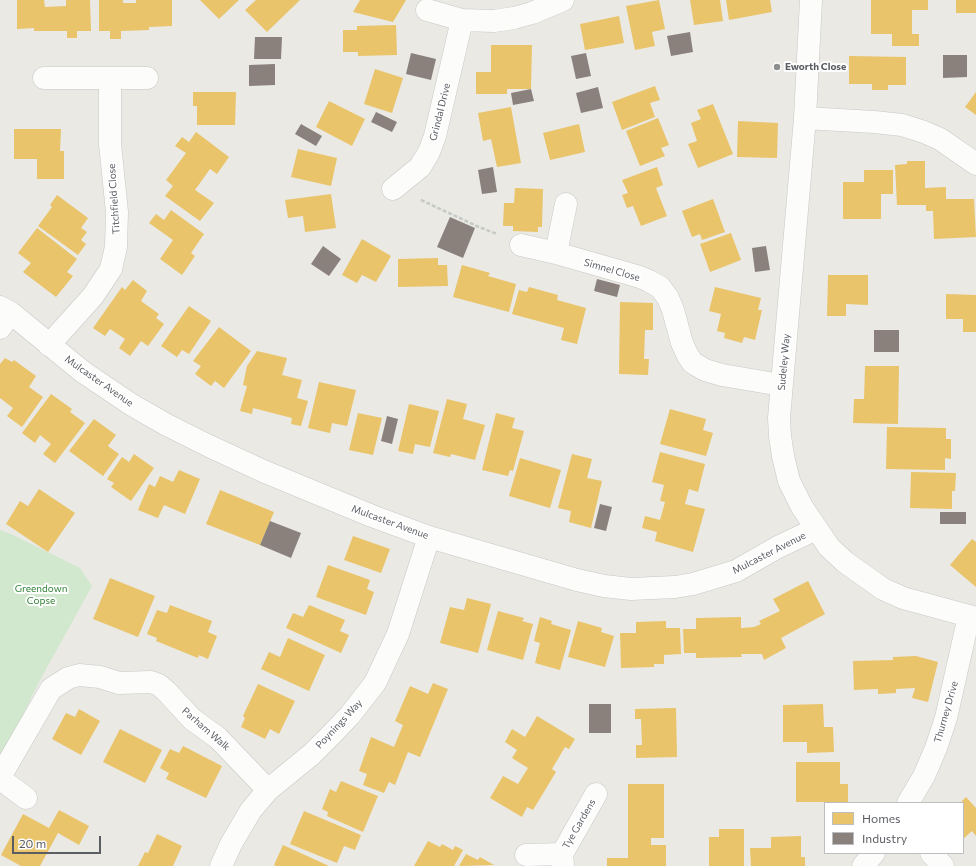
<!DOCTYPE html>
<html>
<head>
<meta charset="utf-8">
<style>
  body { margin:0 }
  #map { position:relative; width:976px; height:866px; overflow:hidden; background:#eae9e4; font-family:Commissioner,sans-serif }
  canvas { display:block }
  .legend { position:absolute; left:824px; top:802px; width:140px; height:52px; box-sizing:border-box; background:#fff; border:1px solid #bdbec0; margin:0; padding:5px 7px; list-style:none; font-size:12px; color:#5a5d62 }
  .legend li { display:flex; align-items:center; gap:8px; height:20px }
  .legend b { width:20px; border:1px solid #bdbec0 }
  .scale { position:absolute; left:12px; top:836px; width:89px; height:18px; box-sizing:border-box; border:2px solid #5a5d62; border-top:0; padding-left:5px; font-size:12px; line-height:14px; white-space:nowrap; color:#5a5d62; -webkit-text-stroke:3px #fff; paint-order:stroke }
</style>
</head>
<body>
<div id="map">
<canvas width="976" height="866"></canvas>
<ul class="legend">
<li><b style="height:11px;background:#e9c46a"></b>Homes</li>
<li><b style="height:11px;background:#8a817c"></b>Industry</li>
</ul>
<div class="scale">20 m</div>
</div>
<script>
const ctx = document.querySelector('canvas').getContext('2d');
ctx.lineJoin = 'round';
function fillPath(path, color) {
  ctx.fillStyle = color;
  ctx.fill(path, 'evenodd');
}
function shape(rows) {
  const path = new Path2D();
  for (const r of rows) {
    path.moveTo(r[0], r[1]);
    for (let i = 2; i < r.length; i += 2) path.lineTo(r[i], r[i + 1]);
  }
  return path;
}
function stroke(path, color, width, dash) {
  ctx.strokeStyle = color;
  ctx.lineWidth = width;
  ctx.lineCap = dash ? 'butt' : 'round';
  ctx.setLineDash(dash || []);
  ctx.stroke(path);
}
function write(font, color, halo, rows, align = 'center') {
  ctx.font = font + ' Commissioner,sans-serif';
  ctx.lineWidth = 4;
  ctx.setLineDash([]);
  ctx.textBaseline = 'middle';
  ctx.strokeStyle = halo;
  ctx.fillStyle = color;
  for (const [text, x, y, turn = 0] of rows) {
    ctx.save();
    ctx.translate(x, y);
    ctx.rotate((+turn || 0) * Math.PI / 180);
    ctx.textAlign = isNaN(turn) ? turn : align;
    if (halo) ctx.strokeText(text, 0, 0);
    ctx.fillText(text, 0, 0);
    ctx.restore();
  }
}
fillPath(shape([
  [0,530,11,534,80,568,92,586,39,682,0,761]
]), '#d1e7ce');
fillPath(shape([
  [17,0,44,0,45,7,66,6,66,0,90,0,91,31,77,31,77,38,67,38,67,31,34,31,34,28,17,29],
  [99,0,123,0,123,3,136,3,136,0,172,0,172,26,149,27,149,30,121,31,121,39,110,39,110,31,99,31],
  [200,0,239,0,219,19],
  [256,0,300,0,267,32,245,10],
  [360,0,406,0,393,22,353,12],
  [659,0,665,29,652,32,655,46,635,50,626,6],
  [690,0,720,0,723,21,694,25],
  [726,0,770,0,772,12,729,20],
  [871,0,928,0,928,10,912,10,912,34,919,34,919,46,892,46,892,34,871,34],
  [956,0,976,0,976,13,956,13],
  [619,16,624,43,585,50,580,24],
  [396,25,397,55,358,56,358,52,343,52,343,30,357,30,357,26],
  [491,45,532,45,531,89,507,89,507,94,476,94,476,72,491,72],
  [849,56,906,57,906,85,888,85,888,90,872,90,872,84,849,84],
  [375,69,403,78,392,113,364,104],
  [655,86,660,100,650,103,655,117,622,130,612,102],
  [193,92,236,92,235,125,197,125,197,106,193,106],
  [976,92,976,115,965,107],
  [329,101,365,119,352,146,316,127],
  [713,104,733,154,698,168,688,144,697,141,691,123,701,119,697,110],
  [511,107,521,163,497,167,491,139,483,141,478,113],
  [658,118,669,145,661,148,665,156,640,166,626,131],
  [738,121,778,123,777,158,737,157],
  [579,124,585,152,550,160,543,133],
  [14,129,61,129,60,151,64,151,64,179,37,179,37,159,14,159],
  [196,132,229,157,217,174,210,169,195,190,214,203,200,221,165,196,173,186,166,180,186,153,175,146,182,137,189,142],
  [298,149,337,158,331,186,291,177],
  [907,161,925,161,925,188,946,187,946,199,974,199,976,237,934,239,933,211,926,211,926,205,897,205,895,165,907,164],
  [657,167,663,185,656,188,667,216,641,226,633,206,627,208,622,195,628,193,622,180],
  [864,170,893,170,893,194,881,194,881,219,843,219,843,182,864,182],
  [515,188,543,189,542,227,538,227,538,232,513,231,513,226,503,226,504,203,514,203],
  [331,194,336,228,305,232,303,216,288,218,285,200],
  [57,195,88,218,81,228,87,232,81,240,86,244,78,255,38,226,52,207,50,205],
  [713,199,725,232,702,240,700,234,692,237,682,211],
  [171,210,204,234,191,253,195,256,182,275,160,259,173,240,149,223,156,214,164,220],
  [37,228,77,259,67,272,73,276,56,297,23,272,31,263,18,253],
  [731,233,741,260,710,272,700,244],
  [362,239,391,256,376,282,362,275,357,283,342,275],
  [438,258,438,265,447,265,448,286,398,287,398,259],
  [462,265,490,273,488,276,516,284,509,312,453,297],
  [828,275,868,275,868,305,846,304,846,316,827,316],
  [133,280,147,291,141,301,159,314,156,318,164,324,148,346,141,341,130,356,119,348,125,339,110,329,105,336,93,328,122,287,125,290],
  [529,287,558,295,557,300,586,308,577,344,561,340,564,328,512,314,519,290,527,292],
  [715,287,761,298,758,310,762,310,755,340,744,337,742,343,724,338,725,333,717,331,721,314,709,311],
  [946,294,976,295,976,332,963,332,963,319,946,319],
  [620,302,653,303,653,330,645,330,644,359,649,359,648,375,619,374],
  [189,306,211,321,189,354,182,350,177,357,161,346],
  [219,327,251,351,224,388,215,381,211,386,195,374,201,366,193,361],
  [257,351,287,358,282,375,302,380,297,398,308,401,301,426,291,424,292,418,253,408,252,414,240,411,247,386,243,385,247,366],
  [5,358,12,362,14,360,36,376,29,387,43,397,22,427,7,416,13,408,0,398,0,364],
  [865,366,899,366,898,424,853,423,854,399,864,399],
  [319,382,356,390,347,426,332,423,330,433,308,428],
  [51,394,72,409,70,412,85,423,55,463,43,454,51,444,40,435,35,443,22,433],
  [447,399,467,404,463,419,485,425,475,460,451,454,450,457,433,453],
  [409,404,439,411,430,447,415,444,413,454,398,451],
  [670,409,706,419,703,430,713,433,706,456,660,444],
  [358,413,382,418,373,455,349,450],
  [496,413,515,418,512,428,524,431,513,471,510,470,508,476,482,470],
  [94,419,116,435,108,446,119,454,103,476,69,451],
  [887,427,946,428,946,439,951,439,951,459,945,458,945,470,886,469],
  [660,452,705,464,698,492,689,489,685,504,705,509,693,552,655,541,657,532,642,528,645,516,660,520,665,502,660,501,664,485,652,482],
  [134,454,154,468,131,501,111,487,114,483,107,479,122,457,129,462],
  [572,454,592,459,587,478,602,481,591,528,569,522,571,511,558,508],
  [520,458,561,470,550,508,509,496],
  [179,470,200,479,185,514,164,505,158,518,138,510,149,484,155,487,160,476,173,482],
  [911,472,956,473,955,491,952,491,952,509,910,508],
  [39,489,75,513,48,552,6,524,20,501,28,506],
  [220,490,274,512,260,545,206,524],
  [353,536,390,549,381,573,344,560],
  [972,539,976,542,976,587,950,565],
  [328,565,370,580,367,589,374,592,366,615,316,597],
  [110,578,155,596,138,637,93,619],
  [808,581,825,614,781,638,786,648,764,660,762,654,741,654,742,657,696,658,696,653,684,653,683,629,696,629,696,618,741,617,741,628,754,627,761,624,759,621,780,611,773,599],
  [467,598,491,604,478,653,440,643,450,607,464,610],
  [170,605,212,621,208,632,217,636,208,659,199,655,198,658,156,641,157,638,147,634,157,610,167,613],
  [309,605,345,620,340,631,349,635,341,653,286,628,293,613,303,617],
  [498,611,524,618,522,621,533,624,523,660,487,650],
  [540,617,552,621,551,624,571,630,560,670,535,663,540,643,534,641],
  [578,621,602,628,601,632,614,636,605,667,568,657],
  [666,621,666,628,680,628,681,654,664,655,664,664,654,664,654,667,621,668,620,633,636,633,636,622],
  [288,638,325,655,309,691,261,669,269,652,280,657],
  [916,656,938,662,928,702,912,698,915,688,896,689,896,693,878,694,878,689,854,690,853,661,893,660,893,657],
  [433,683,448,689,420,757,408,752,395,785,389,782,384,793,363,785,367,774,359,771,371,737,394,747,403,725,395,721,410,686,428,694],
  [258,684,295,701,279,734,270,729,265,739,241,727,245,718,243,716],
  [823,704,824,727,833,727,834,752,807,753,807,742,783,742,783,705],
  [676,708,677,757,636,758,636,745,642,745,641,719,635,719,635,709],
  [79,709,100,721,81,755,52,739,66,713,75,717],
  [537,716,575,739,569,749,565,747,552,769,556,772,533,810,527,807,522,817,490,798,503,776,518,784,528,768,512,758,517,750,505,742,512,729,525,737],
  [120,729,162,750,145,783,103,762],
  [183,746,222,766,206,798,166,779,169,773,160,768,170,749,179,753],
  [796,762,840,762,840,784,848,784,848,802,796,802],
  [341,781,378,796,363,832,327,816,328,812,322,809,330,789,336,792],
  [628,784,664,784,664,838,651,838,651,845,666,845,666,866,607,866,607,858,628,858],
  [966,797,976,808,976,836,972,831,963,839,963,803,960,803],
  [59,810,89,826,79,845,58,833,40,866,21,866,1,855,23,814,49,828],
  [304,811,361,835,355,850,344,846,337,863,290,844],
  [719,829,744,829,744,866,709,866,709,837,719,837],
  [157,834,182,846,173,866,138,866,145,852,148,853],
  [801,836,801,857,805,857,805,866,751,866,750,848,771,848,771,837],
  [428,841,440,847,442,844,453,850,455,846,463,850,454,866,414,866],
  [283,845,329,866,276,866,274,865],
  [466,854,478,860,480,857,494,865,459,866]
]), '#e9c46a');
fillPath(shape([
  [690,32,693,52,671,56,667,36],
  [255,37,282,37,281,59,254,59],
  [411,53,436,59,431,80,406,74],
  [586,53,591,76,576,79,571,56],
  [943,55,967,55,967,77,943,78],
  [275,64,275,85,249,86,249,65],
  [598,87,603,108,581,113,576,93],
  [531,89,534,101,513,105,511,93],
  [376,112,397,122,392,132,371,122],
  [301,124,322,136,316,146,295,134],
  [493,167,497,192,482,194,478,170],
  [450,217,475,228,463,258,437,247],
  [323,246,341,259,329,276,311,264],
  [766,246,770,270,755,272,752,248],
  [597,279,620,285,617,297,594,291],
  [874,330,899,330,899,352,874,352],
  [387,416,398,419,392,444,381,441],
  [600,504,612,507,606,531,594,528],
  [940,512,966,512,966,524,940,524],
  [270,521,301,533,291,558,260,545],
  [589,704,611,704,611,733,589,733]
]), '#8a817c');
const minor = shape([
  [811,0,805,118,779,418,780,436,783,456,789,481,802,507,829,547,845,562,883,589,903,598,976,618],
  [427,10,462,20],
  [44,78,110,78,110,144,117,212,116,247,111,269,93,296,49,345],
  [110,78,147,78],
  [805,118,874,122,902,125,924,132,940,139,976,164],
  [393,189,420,167,429,152,435,136,462,20,494,21,514,18,532,13,563,0],
  [521,245,556,253,640,277,649,281,660,287,668,298,673,310,682,343,688,356,693,363,705,370,722,375,781,385],
  [556,253,566,204],
  [0,307,11,313,83,372,132,405,167,425,209,446,263,471,372,516,429,537,577,580,604,586,631,589,675,587,693,584,736,571,778,547,816,529],
  [0,328,11,313],
  [0,777,51,689,68,678,79,675,100,677,119,683,151,682,159,685,166,691,192,719,218,738,268,790],
  [0,779,26,798],
  [908,803,924,776,936,748,946,718,969,616],
  [931,853,943,866],
  [562,854,596,794],
  [526,855,562,854,563,866],
  [221,866,231,844,251,810,268,790,312,754,332,734,350,715,375,683,398,634,429,537],
  [863,866,874,853]
]);
stroke(minor, '#c7c7c6', 23);
stroke(shape([
  [421,200,479,227,497,234]
]), '#c5cac7', 2.5, [4, 2]);
stroke(minor, '#fcfcfb', 22);
for (const [x, y, r, color] of [
  [777,67,4,"#8c8e90"]
]) {
  const dot = new Path2D();
  dot.arc(x, y, r, 0, 2 * Math.PI);
  ctx.fillStyle = color;
  ctx.fill(dot);
  stroke(dot, '#fff', 1.5);
}
write('bold 10px', '#5a5d62', '#fff', [
  ["Eworth Close",785,67]
], 'left');
write('10px', '#5a5d62', '#fff', [
  ["Grindal Drive",440,112,-76],
  ["Titchfield Close",114,199,-94],
  ["Simnel Close",612,270,16],
  ["Sudeley Way",784,362,-85],
  ["Mulcaster Avenue",99,381,35],
  ["Mulcaster Avenue",390,522,20],
  ["Mulcaster Avenue",769,553,-27],
  ["Thurney Drive",946,712,-74],
  ["Poynings Way",339,724,-47],
  ["Parham Walk",206,729,41],
  ["Tye Gardens",579,824,-60]
]);
write('10px', '#318235', '#fff', [
  ["Greendown",41,589],
  ["Copse",41,601]
]);
</script>
</body>
</html>
